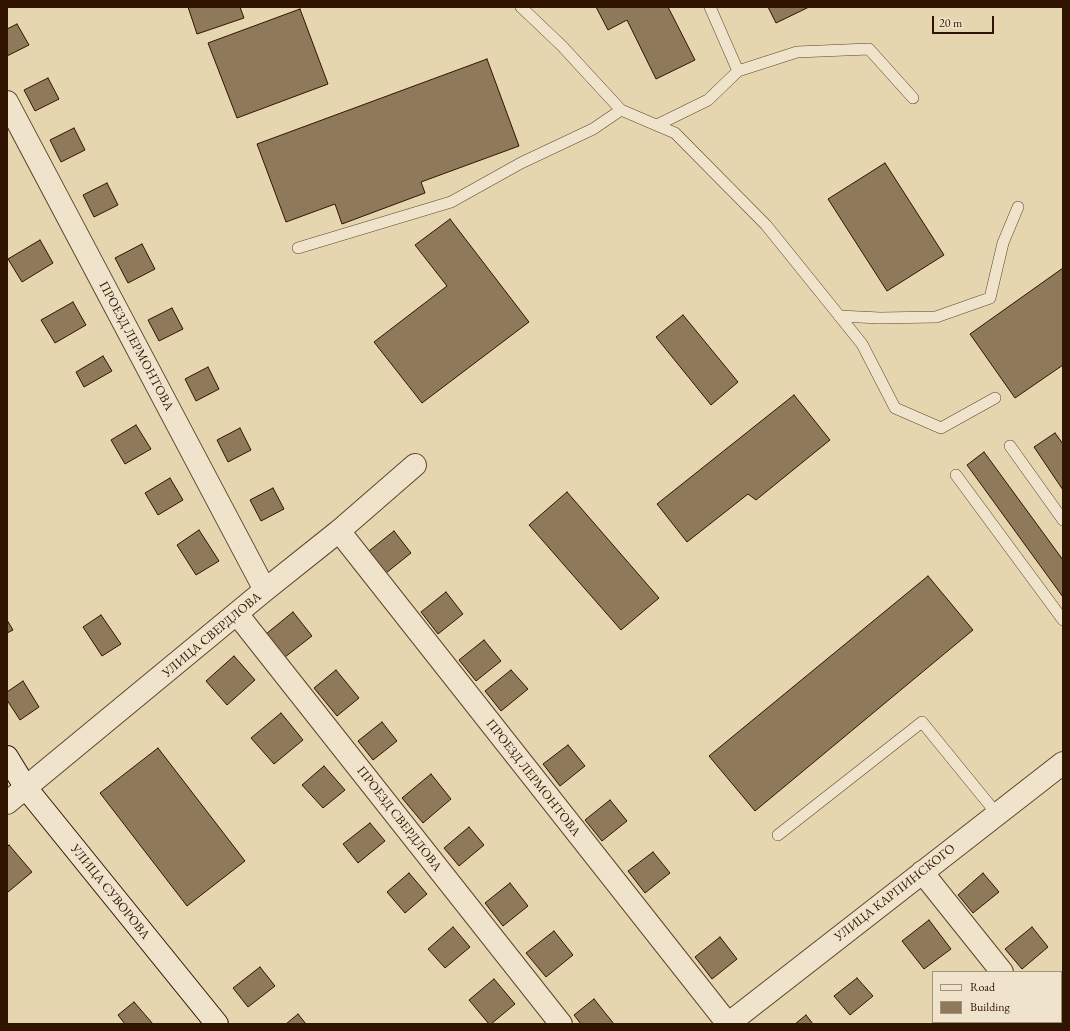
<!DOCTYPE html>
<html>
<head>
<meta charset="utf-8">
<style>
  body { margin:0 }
  #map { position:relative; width:1070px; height:1031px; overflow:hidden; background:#e6d6af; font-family:"EB Garamond",serif }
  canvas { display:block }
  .frame { position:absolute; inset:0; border:8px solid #311400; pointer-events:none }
  .legend { position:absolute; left:932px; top:971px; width:130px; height:52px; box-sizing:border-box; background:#efe4cb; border:1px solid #a3917a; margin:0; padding:5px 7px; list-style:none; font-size:12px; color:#311400 }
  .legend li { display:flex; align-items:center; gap:8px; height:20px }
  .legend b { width:20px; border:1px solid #a3917a }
  .scale { position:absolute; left:932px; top:16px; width:62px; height:18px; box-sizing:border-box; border:2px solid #311400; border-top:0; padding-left:5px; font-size:12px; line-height:14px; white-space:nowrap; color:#311400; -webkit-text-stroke:3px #efe4cb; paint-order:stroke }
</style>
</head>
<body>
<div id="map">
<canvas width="1070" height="1031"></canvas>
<div class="frame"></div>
<ul class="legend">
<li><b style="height:5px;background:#efe4cb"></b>Road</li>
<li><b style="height:11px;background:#8f795b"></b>Building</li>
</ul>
<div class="scale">20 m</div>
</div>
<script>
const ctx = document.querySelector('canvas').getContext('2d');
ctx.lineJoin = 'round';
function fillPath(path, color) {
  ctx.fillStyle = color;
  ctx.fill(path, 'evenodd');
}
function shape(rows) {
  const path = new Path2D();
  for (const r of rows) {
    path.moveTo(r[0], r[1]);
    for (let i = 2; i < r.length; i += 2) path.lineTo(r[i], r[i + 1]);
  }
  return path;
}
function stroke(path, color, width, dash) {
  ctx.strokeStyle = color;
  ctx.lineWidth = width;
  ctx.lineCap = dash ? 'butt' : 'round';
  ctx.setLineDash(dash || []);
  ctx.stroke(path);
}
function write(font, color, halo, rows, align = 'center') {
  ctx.font = font + ' "EB Garamond",serif';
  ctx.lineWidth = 4;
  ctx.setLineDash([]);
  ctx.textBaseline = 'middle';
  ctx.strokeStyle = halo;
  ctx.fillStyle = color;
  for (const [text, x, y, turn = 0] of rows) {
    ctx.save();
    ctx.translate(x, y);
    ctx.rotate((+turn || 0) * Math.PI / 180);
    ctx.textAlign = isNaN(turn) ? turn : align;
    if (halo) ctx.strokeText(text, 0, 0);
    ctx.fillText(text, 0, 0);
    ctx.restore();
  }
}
const building = shape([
  [188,7,240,7,244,18,197,34,188,7],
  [596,7,668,7,695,60,656,79,627,20,608,30,596,7],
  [768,7,809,7,776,23,768,7],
  [300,9,328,84,237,118,208,43,300,9],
  [17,24,29,45,7,56,7,29,17,24],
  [487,59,519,146,421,182,425,193,342,224,335,204,286,222,257,144,487,59],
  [48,78,59,99,35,111,24,90,48,78],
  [74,128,85,150,61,162,50,140,74,128],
  [885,163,944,255,887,291,828,199,885,163],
  [107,183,118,205,94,217,83,195,107,183],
  [450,219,529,322,422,403,374,342,447,286,415,245,450,219],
  [40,240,53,263,22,282,8,259,40,240],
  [142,244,155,269,128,283,115,258,142,244],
  [1063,268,1063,365,1015,398,970,334,1063,268],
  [73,302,86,325,55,343,41,320,73,302],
  [172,308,183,329,159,341,148,320,172,308],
  [683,315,738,382,711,405,656,337,683,315],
  [103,356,112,371,84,387,76,372,103,356],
  [208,367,219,389,196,401,185,379,208,367],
  [794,395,830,440,756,500,748,494,687,542,657,504,794,395],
  [136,425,151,449,125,464,111,440,136,425],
  [240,428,251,450,228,462,217,440,240,428],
  [1055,433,1063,444,1063,490,1034,447,1055,433],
  [984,452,1063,560,1063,597,967,465,984,452],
  [170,478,183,500,158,515,145,493,170,478],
  [273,488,284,509,261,521,250,500,273,488],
  [567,492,659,598,621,630,529,525,567,492],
  [199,530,219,561,196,575,177,545,199,530],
  [394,531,411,553,386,573,369,551,394,531],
  [928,576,973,630,755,811,709,756,928,576],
  [446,592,463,614,438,634,421,612,446,592],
  [293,612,312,636,285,657,266,634,293,612],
  [101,615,121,644,102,656,83,627,101,615],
  [7,620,13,630,7,633,7,620],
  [484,640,501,661,476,681,459,660,484,640],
  [234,656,255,680,227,705,206,681,234,656],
  [336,670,359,698,337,716,314,688,336,670],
  [511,670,528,689,501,711,485,691,511,670],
  [23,681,39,707,20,720,7,700,7,692,23,681],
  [281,713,303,740,274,764,251,738,281,713],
  [382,722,397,741,373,760,358,741,382,722],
  [568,745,585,766,560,786,543,764,568,745],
  [158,748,245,861,187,906,100,793,158,748],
  [324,766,345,790,323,808,302,785,324,766],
  [431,774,451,799,423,823,402,798,431,774],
  [610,800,627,821,602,841,585,820,610,800],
  [370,823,385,841,358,863,343,844,370,823],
  [469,827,484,845,459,866,444,848,469,827],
  [9,845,32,872,8,892,7,891,7,847,9,845],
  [653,852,670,873,645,893,628,871,653,852],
  [409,873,427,894,405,913,387,892,409,873],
  [983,873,999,892,973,913,958,895,983,873],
  [510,883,528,906,503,926,485,903,510,883],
  [929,920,951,949,924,969,902,941,929,920],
  [453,927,470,947,445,968,428,949,453,927],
  [1032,927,1048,947,1022,969,1005,949,1032,927],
  [554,931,573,955,546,977,526,953,554,931],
  [720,937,737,959,712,979,695,957,720,937],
  [260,967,275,986,248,1007,233,988,260,967],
  [857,978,873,996,850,1015,834,996,857,978],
  [494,979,515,1004,491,1024,489,1024,469,1000,494,979],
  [594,999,614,1024,581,1024,574,1015,594,999],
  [134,1002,153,1024,125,1024,118,1015,134,1002],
  [298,1014,306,1024,286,1024,298,1014],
  [806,1015,813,1024,795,1024,806,1015]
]);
fillPath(building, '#8f795b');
stroke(building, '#311400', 1);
const lane = shape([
  [521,7,562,46,621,110,675,133,766,225,862,344,895,408,941,428,995,398],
  [710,7,738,71],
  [657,125,708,100,738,71,797,52,869,49,913,98],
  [298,248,451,202,521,163,593,129,621,110],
  [839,316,880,318,936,317,990,298,1003,243,1018,207],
  [1010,446,1063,520],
  [956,475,1063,620],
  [778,835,922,722,997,814]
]);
const street = shape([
  [7,102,265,590],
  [339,531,728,1024],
  [237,614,561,1024],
  [7,803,265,590,339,531,415,465],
  [922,872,1002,972],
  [1041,1022,1043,1024],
  [728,1024,1063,763]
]);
const secondary = shape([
  [7,757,26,788,217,1024]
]);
stroke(lane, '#5e442c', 12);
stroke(street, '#5e442c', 24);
stroke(secondary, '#311400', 24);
stroke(lane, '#efe4cb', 11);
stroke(street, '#efe4cb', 22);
stroke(secondary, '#efe4cb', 22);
write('13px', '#311400', '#efe4cb', [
  ["ПРОЕЗД ЛЕРМОНТОВА",136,346,62],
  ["УЛИЦА СВЕРДЛОВА",212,635,-40],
  ["ПРОЕЗД ЛЕРМОНТОВА",533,778,52],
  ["ПРОЕЗД СВЕРДЛОВА",399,819,52],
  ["УЛИЦА СУВОРОВА",110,892,51],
  ["УЛИЦА КАРПИНСКОГО",895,893,-38]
]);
</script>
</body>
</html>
